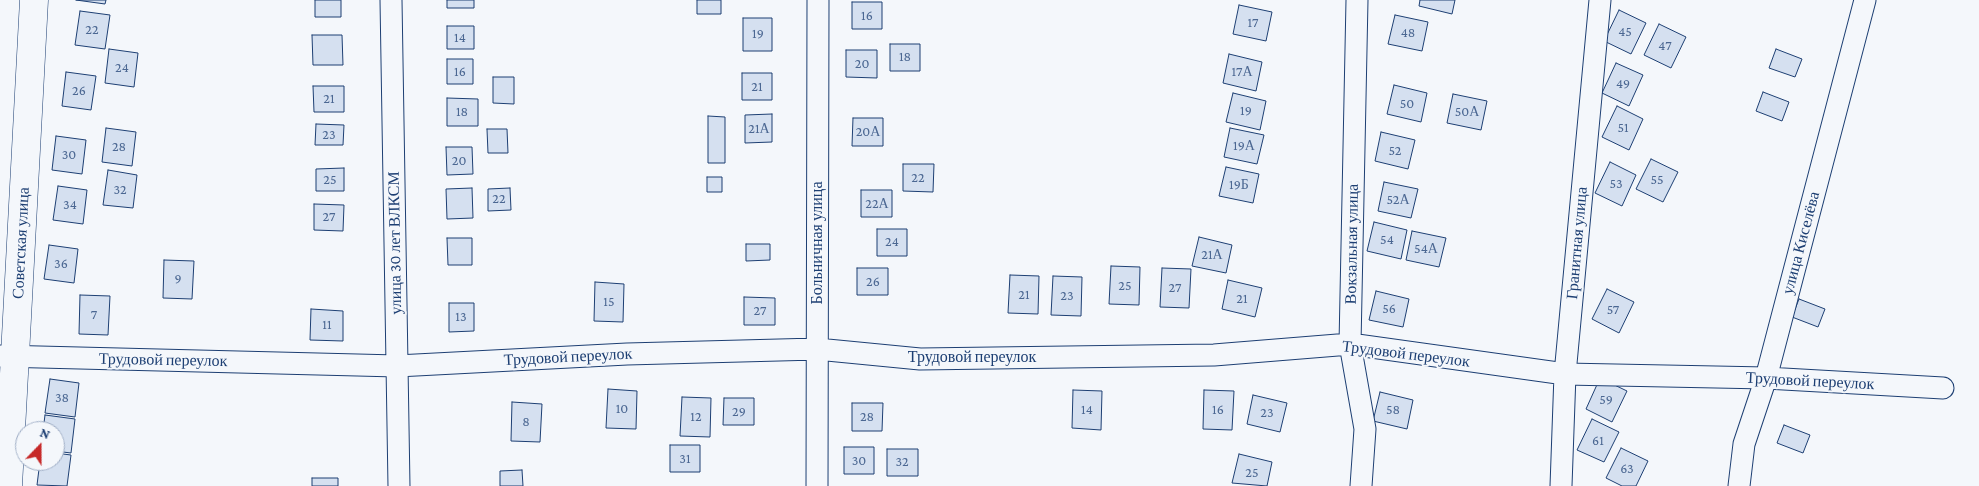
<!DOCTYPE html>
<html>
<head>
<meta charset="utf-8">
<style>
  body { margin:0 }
  #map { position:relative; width:1979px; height:486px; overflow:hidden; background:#f4f7fb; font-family:"Crimson Pro",serif }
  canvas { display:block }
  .north { position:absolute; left:15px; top:421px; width:50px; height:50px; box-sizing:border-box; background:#f4f7fb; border:1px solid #9eadc5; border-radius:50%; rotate:22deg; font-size:14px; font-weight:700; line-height:20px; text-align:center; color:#1d3f73 }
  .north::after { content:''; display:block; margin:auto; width:18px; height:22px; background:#c62828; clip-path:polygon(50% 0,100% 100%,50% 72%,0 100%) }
</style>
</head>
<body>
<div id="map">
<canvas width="1979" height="486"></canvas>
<div class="north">N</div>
</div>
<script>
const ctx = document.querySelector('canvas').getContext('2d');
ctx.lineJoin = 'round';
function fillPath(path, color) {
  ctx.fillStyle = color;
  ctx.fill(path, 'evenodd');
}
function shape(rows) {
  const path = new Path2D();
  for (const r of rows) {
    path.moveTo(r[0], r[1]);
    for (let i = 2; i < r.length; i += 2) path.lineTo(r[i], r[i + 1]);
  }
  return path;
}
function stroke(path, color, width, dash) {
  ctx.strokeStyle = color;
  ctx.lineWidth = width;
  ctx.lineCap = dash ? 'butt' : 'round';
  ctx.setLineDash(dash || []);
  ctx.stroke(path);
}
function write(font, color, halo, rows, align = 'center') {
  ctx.font = font + ' "Crimson Pro",serif';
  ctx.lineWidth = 4;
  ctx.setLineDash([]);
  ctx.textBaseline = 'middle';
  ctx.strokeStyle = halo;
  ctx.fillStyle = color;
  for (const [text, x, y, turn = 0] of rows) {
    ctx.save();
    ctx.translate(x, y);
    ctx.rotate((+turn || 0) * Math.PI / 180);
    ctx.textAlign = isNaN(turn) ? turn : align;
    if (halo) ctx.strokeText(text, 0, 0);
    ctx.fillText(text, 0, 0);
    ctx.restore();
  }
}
const building = shape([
  [76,0,106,0,105,4,76,0],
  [315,0,341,0,341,17,315,17,315,0],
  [447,0,474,0,474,8,447,8,447,0],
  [697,0,721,0,721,14,697,14,697,0],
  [1420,0,1455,0,1452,14,1419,6,1420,0],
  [852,2,882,2,882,29,852,29,852,2],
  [1239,5,1272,12,1266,41,1233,34,1239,5],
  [1619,10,1646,23,1631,54,1604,41,1619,10],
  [80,11,110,15,105,49,75,45,80,11],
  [1395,15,1428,22,1422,51,1388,44,1395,15],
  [743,18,772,18,772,51,743,51,743,18],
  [1659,24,1686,37,1671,68,1644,55,1659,24],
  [447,26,474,26,474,49,447,49,447,26],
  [312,35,342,35,343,65,313,65,312,35],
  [890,44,920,44,920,71,890,71,890,44],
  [109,49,138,53,134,87,105,83,109,49],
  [1776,49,1802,59,1795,77,1769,68,1776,49],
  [846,50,877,50,877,78,846,77,846,50],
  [1229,54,1262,62,1256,91,1223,83,1229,54],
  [447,59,473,59,473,84,447,84,447,59],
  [1616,63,1643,75,1629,106,1602,93,1616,63],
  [66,72,96,76,91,110,62,106,66,72],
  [742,73,772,73,772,100,742,100,742,73],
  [493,77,514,77,514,104,493,103,493,77],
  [1394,85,1427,93,1421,122,1387,114,1394,85],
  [313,86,344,86,344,112,314,112,313,86],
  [1763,92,1789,102,1782,121,1756,111,1763,92],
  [1233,93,1266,101,1260,130,1226,122,1233,93],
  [1453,94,1487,101,1481,130,1447,123,1453,94],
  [447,98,478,99,478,126,447,126,447,98],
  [1617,106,1643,119,1629,150,1602,137,1617,106],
  [772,114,772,142,745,143,745,115,772,114],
  [708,116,725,117,725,163,708,163,708,116],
  [853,118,883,118,883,146,852,146,853,118],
  [316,124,344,125,343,145,315,145,316,124],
  [106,128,136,132,132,166,102,162,106,128],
  [1230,128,1264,135,1257,164,1224,157,1230,128],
  [487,129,507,129,508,153,488,153,487,129],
  [1381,132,1415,140,1408,169,1375,161,1381,132],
  [56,136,86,140,82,174,52,170,56,136],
  [446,147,472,147,473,174,447,175,446,147],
  [1651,159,1678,172,1663,202,1636,189,1651,159],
  [1610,162,1636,175,1622,206,1595,193,1610,162],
  [903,164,934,164,933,192,903,191,903,164],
  [1226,167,1259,174,1253,203,1219,196,1226,167],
  [344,168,344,191,316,191,316,169,344,168],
  [108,170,137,175,133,208,103,205,108,170],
  [707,177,722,177,722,192,707,192,707,177],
  [1384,182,1418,189,1411,218,1378,211,1384,182],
  [58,186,87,190,83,224,53,220,58,186],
  [472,188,473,218,447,219,446,189,472,188],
  [510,188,511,210,488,211,488,189,510,188],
  [861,190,892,190,892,217,861,217,861,190],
  [314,204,344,205,343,231,314,230,314,204],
  [1374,222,1407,230,1401,259,1367,251,1374,222],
  [877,229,907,229,907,256,877,256,877,229],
  [1412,231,1446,238,1439,267,1406,260,1412,231],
  [1199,237,1232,245,1226,273,1192,266,1199,237],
  [447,238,472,238,472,265,448,265,447,238],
  [746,244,770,244,770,260,746,261,746,244],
  [49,245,78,249,74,283,44,279,49,245],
  [164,260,194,261,192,299,163,298,164,260],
  [1111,266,1140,267,1139,305,1109,304,1111,266],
  [857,268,888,268,888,295,857,295,857,268],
  [1162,268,1191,269,1189,308,1160,307,1162,268],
  [1010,275,1039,276,1038,314,1008,313,1010,275],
  [1053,276,1082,277,1081,316,1051,315,1053,276],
  [1228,280,1262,288,1255,317,1222,309,1228,280],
  [595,282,624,284,623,322,594,321,595,282],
  [1607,289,1634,302,1619,333,1592,319,1607,289],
  [1376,291,1409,299,1403,327,1369,320,1376,291],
  [80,295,110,296,108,335,79,334,80,295],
  [744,297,775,298,775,325,744,325,744,297],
  [1799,299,1825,309,1818,327,1792,317,1799,299],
  [449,303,474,303,474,331,449,332,449,303],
  [311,309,343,311,343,341,310,340,311,309],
  [1600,378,1627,391,1612,422,1586,409,1600,378],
  [50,379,79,383,75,417,45,413,50,379],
  [608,389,637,391,636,429,606,428,608,389],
  [1073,390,1102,391,1101,430,1072,428,1073,390],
  [1204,390,1234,391,1232,430,1203,429,1204,390],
  [1380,392,1413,400,1407,429,1373,421,1380,392],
  [1253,395,1287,403,1280,432,1247,424,1253,395],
  [682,397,711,398,710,437,680,436,682,397],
  [724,398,754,398,754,425,723,425,724,398],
  [512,402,542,404,540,442,511,441,512,402],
  [852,403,883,403,882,431,852,431,852,403],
  [45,415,75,419,71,453,55,451,55,431,43,431,45,415],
  [1592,419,1619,432,1604,462,1577,450,1592,419],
  [1784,425,1810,435,1803,453,1777,443,1784,425],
  [670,445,700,445,700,472,670,472,670,445],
  [844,447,874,447,874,474,844,474,844,447],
  [1621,448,1648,461,1636,486,1622,486,1606,478,1621,448],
  [887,449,918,449,918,476,887,476,887,449],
  [55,453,71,455,67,486,37,485,40,461,55,461,55,453],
  [1239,454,1272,462,1267,486,1232,483,1239,454],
  [522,470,523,486,500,486,500,471,522,470],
  [312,478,338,478,338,486,312,486,312,478]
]);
fillPath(building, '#d5e0f0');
stroke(building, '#1d3f73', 1);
const minor = shape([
  [391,0,399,486],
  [1357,0,1350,344,1365,429,1361,486],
  [0,356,397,366,627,354,817,349,920,359,1214,355,1350,344,1565,374,1766,378,1943,388],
  [817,486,818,0],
  [1561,486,1565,374,1600,0],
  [1739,486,1744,444,1766,378,1865,0]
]);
const primary = shape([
  [8,486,34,0]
]);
stroke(minor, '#1d3f73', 23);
stroke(primary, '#1d3f73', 29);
stroke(minor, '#f4f7fb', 21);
stroke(primary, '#f4f7fb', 28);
write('14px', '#4b6792', null, [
  ["16",867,16],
  ["17",1253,23],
  ["22",92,30],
  ["45",1625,32],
  ["48",1408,33],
  ["19",758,34],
  ["14",460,38],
  ["47",1665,46],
  ["18",905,57],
  ["20",862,64],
  ["24",122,68],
  ["16",460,72],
  ["17А",1242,72],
  ["49",1623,84],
  ["21",757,87],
  ["26",79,91],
  ["21",329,99],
  ["50",1407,104],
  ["19",1246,111],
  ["18",462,112],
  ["50А",1467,112],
  ["51",1623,128],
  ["21А",759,129],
  ["20А",868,132],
  ["23",329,135],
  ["19А",1244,146],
  ["28",119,147],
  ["52",1395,151],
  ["30",69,155],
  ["20",459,161],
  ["22",918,178],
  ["25",330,180],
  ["55",1657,180],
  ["53",1616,184],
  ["19Б",1239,185],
  ["32",120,190],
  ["22",499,199],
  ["52А",1398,200],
  ["22А",877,204],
  ["34",70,205],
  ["27",329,217],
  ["54",1387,240],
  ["24",892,242],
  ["54А",1426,249],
  ["21А",1212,255],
  ["36",61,264],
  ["9",178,279],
  ["26",873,282],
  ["25",1125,286],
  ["27",1175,288],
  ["21",1024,295],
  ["23",1067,296],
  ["21",1242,299],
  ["15",609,302],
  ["56",1389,309],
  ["57",1613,310],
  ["27",760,311],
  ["7",94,315],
  ["13",461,317],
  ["11",327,325],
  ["38",62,398],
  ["59",1606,400],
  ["10",622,409],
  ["14",1087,410],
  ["16",1218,410],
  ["58",1393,410],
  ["29",739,412],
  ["23",1267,413],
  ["12",696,417],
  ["28",867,417],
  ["8",526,422],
  ["61",1598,441],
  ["31",685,459],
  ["30",859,461],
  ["32",902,462],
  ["63",1627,469],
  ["25",1252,473]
]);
write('16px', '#1d3f73', '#f4f7fb', [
  ["Советская улица",21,243,-87],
  ["улица 30 лет ВЛКСМ",395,243,-91],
  ["Больничная улица",817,243,-90],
  ["Гранитная улица",1577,243,-85],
  ["улица Киселёва",1801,243,-75],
  ["Вокзальная улица",1352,244,-89],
  ["Трудовой переулок",1406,354,7],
  ["Трудовой переулок",568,357,-3],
  ["Трудовой переулок",972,357],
  ["Трудовой переулок",163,360,1],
  ["Трудовой переулок",1810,381,3]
]);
</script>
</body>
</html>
